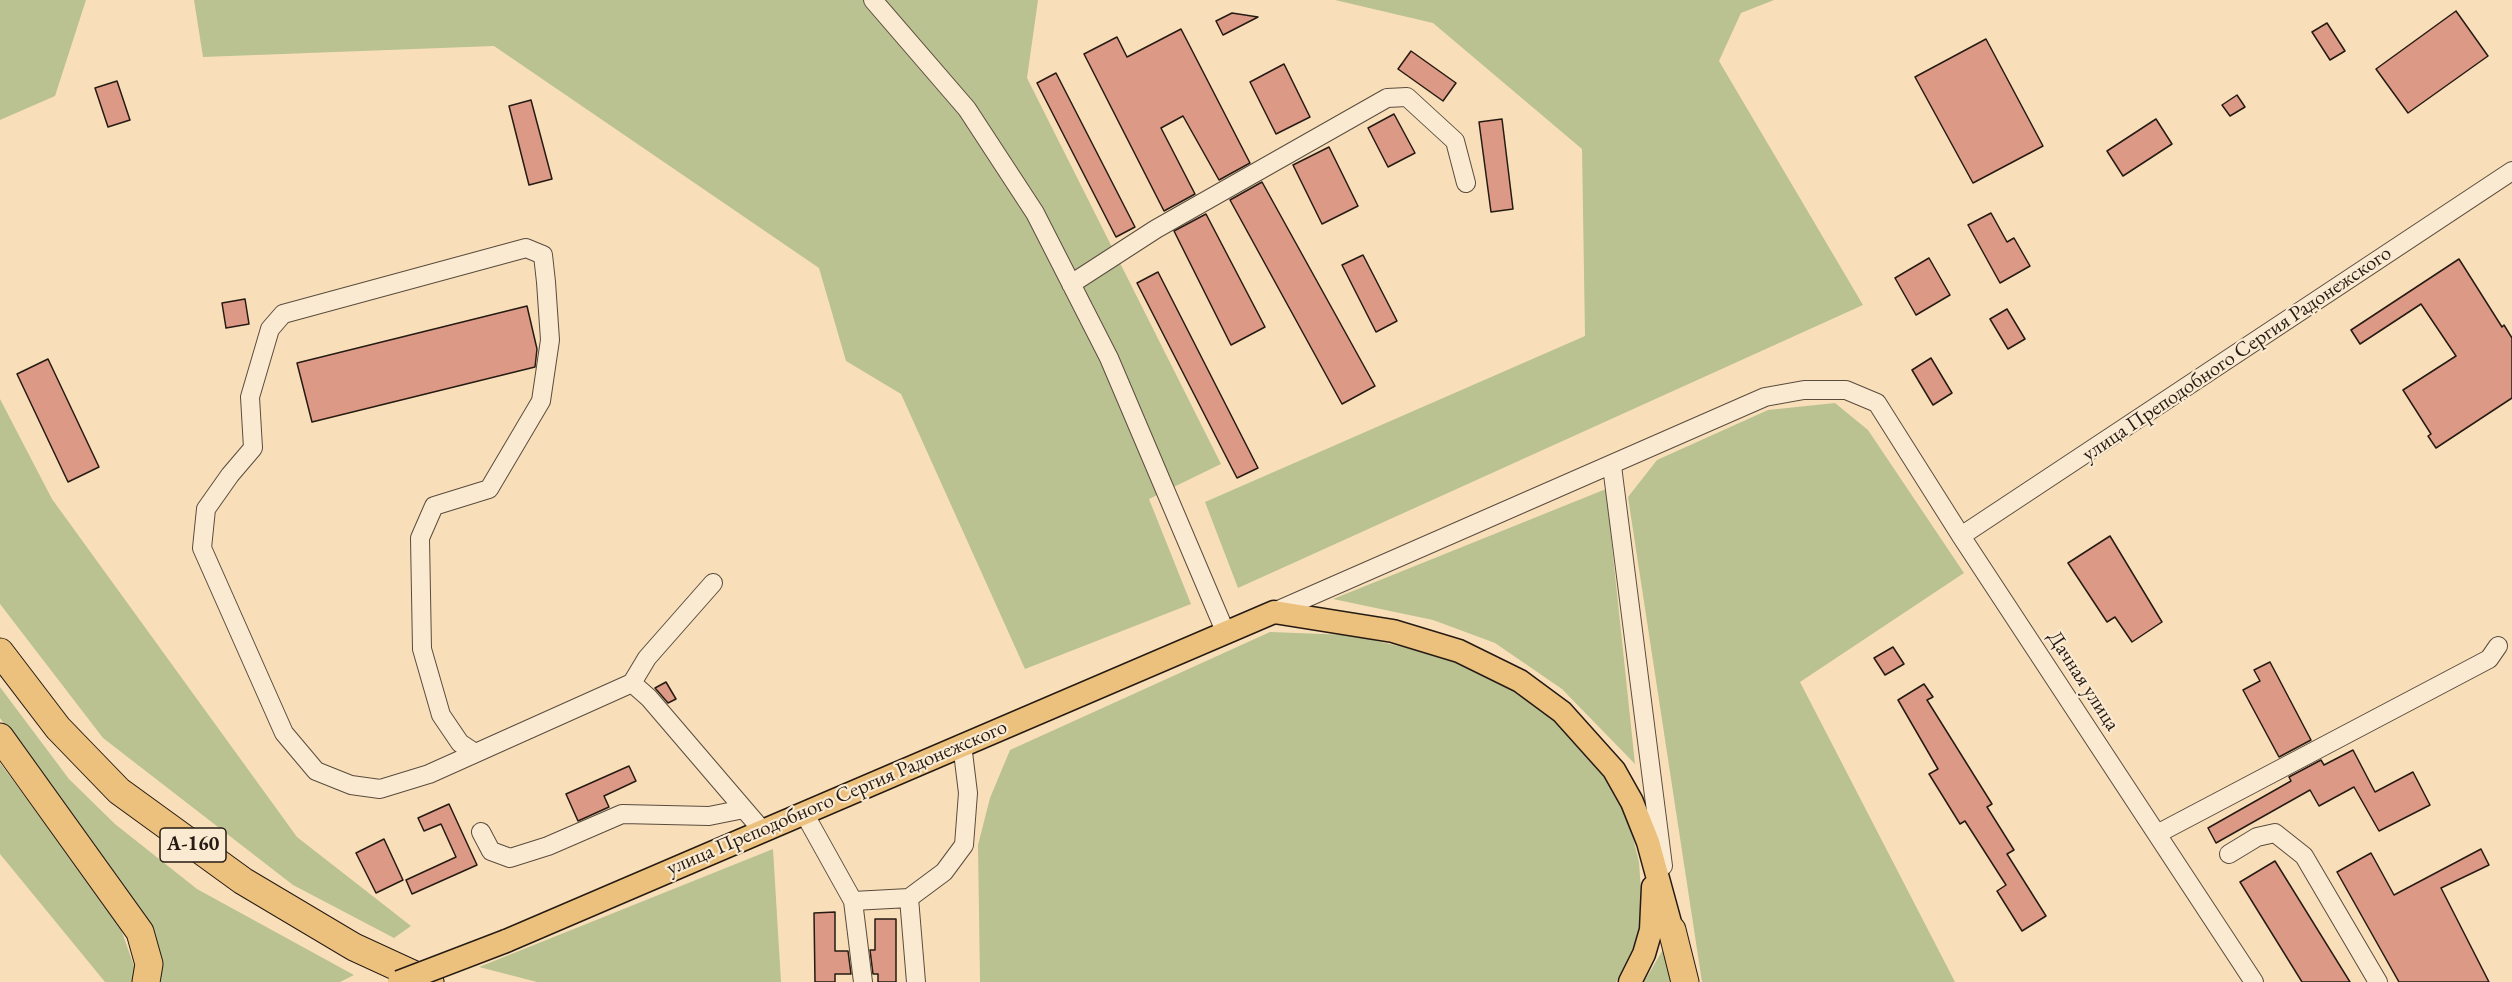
<!DOCTYPE html>
<html>
<head>
<meta charset="utf-8">
<style>
  body { margin:0 }
  canvas { display:block; background:#f8dfba }
</style>
</head>
<body>
<canvas width="2512" height="982"></canvas>
<script>
const ctx = document.querySelector('canvas').getContext('2d');
ctx.lineJoin = 'round';
function fillPath(path, color) {
  ctx.fillStyle = color;
  ctx.fill(path, 'evenodd');
}
function shape(rows) {
  const path = new Path2D();
  for (const r of rows) {
    path.moveTo(r[0], r[1]);
    for (let i = 2; i < r.length; i += 2) path.lineTo(r[i], r[i + 1]);
  }
  return path;
}
function stroke(path, color, width, dash) {
  ctx.strokeStyle = color;
  ctx.lineWidth = width;
  ctx.lineCap = dash ? 'butt' : 'round';
  ctx.setLineDash(dash || []);
  ctx.stroke(path);
}
function write(font, color, halo, rows, align = 'center') {
  ctx.font = font + ' "EB Garamond",serif';
  ctx.lineWidth = 4.5;
  ctx.setLineDash([]);
  ctx.textBaseline = 'middle';
  ctx.strokeStyle = halo;
  ctx.fillStyle = color;
  for (const [text, x, y, turn = 0] of rows) {
    ctx.save();
    ctx.translate(x, y);
    ctx.rotate((+turn || 0) * Math.PI / 180);
    ctx.textAlign = isNaN(turn) ? turn : align;
    if (halo) ctx.strokeText(text, 0, 0);
    ctx.fillText(text, 0, 0);
    ctx.restore();
  }
}
fillPath(shape([
  [0,0,86,0,55,96,0,120],
  [194,0,1038,0,1027,78,1221,464,1149,499,1191,604,1025,669,901,394,846,361,819,268,494,46,203,57],
  [1335,0,1774,0,1741,13,1719,61,1863,305,1238,588,1205,502,1585,336,1582,149,1433,23],
  [0,399,52,499,297,837,411,926,394,938,293,885,103,738,0,604],
  [1835,403,1868,430,1964,573,1800,682,1955,982,1702,982,1628,497,1657,460,1768,410],
  [1606,489,1635,764,1562,689,1495,643,1433,620,1333,599],
  [1270,632,1350,635,1412,649,1473,667,1520,695,1556,722,1589,756,1615,792,1631,830,1639,862,1643,918,1631,959,1616,982,980,982,978,845,990,798,1010,750],
  [0,687,69,779,115,824,197,889,354,975,340,982,158,982,147,922,113,870,38,775,0,718],
  [0,763,118,921,138,977,136,982,105,982,0,854],
  [773,849,781,982,537,982,479,967],
  [1665,946,1673,982,1644,982]
]), '#bac292');
const building = shape([
  [2456,11,2488,56,2408,113,2376,69,2456,11],
  [1232,13,1258,17,1223,35,1216,21,1232,13],
  [2327,23,2345,51,2330,60,2312,32,2327,23],
  [1181,29,1250,163,1219,180,1183,116,1161,128,1195,194,1164,211,1084,54,1117,37,1127,57,1181,29],
  [1986,39,2043,146,1973,183,1915,77,1986,39],
  [1411,51,1456,83,1443,101,1398,69,1411,51],
  [1284,64,1310,117,1276,134,1250,82,1284,64],
  [1056,73,1135,227,1116,237,1037,83,1056,73],
  [117,81,130,120,108,127,95,88,117,81],
  [2237,95,2245,107,2230,116,2222,105,2237,95],
  [531,100,552,179,529,185,509,106,531,100],
  [1394,114,1415,153,1388,167,1368,128,1394,114],
  [1502,119,1513,209,1491,212,1479,122,1502,119],
  [2156,119,2172,144,2123,176,2107,151,2156,119],
  [1329,147,1358,206,1322,224,1293,165,1329,147],
  [1262,182,1375,386,1342,404,1230,200,1262,182],
  [1991,213,2007,242,2014,238,2030,266,2000,283,1968,225,1991,213],
  [1206,214,1265,327,1231,345,1174,231,1206,214],
  [1363,255,1397,321,1376,332,1342,265,1363,255],
  [1929,258,1950,295,1916,315,1895,278,1929,258],
  [2459,259,2502,327,2504,325,2512,338,2512,398,2436,448,2428,436,2431,434,2403,390,2456,356,2421,304,2360,344,2351,330,2459,259],
  [1158,272,1258,468,1237,478,1137,283,1158,272],
  [245,299,249,324,226,328,222,303,245,299],
  [527,306,537,349,535,367,312,422,297,363,527,306],
  [2007,309,2025,339,2008,349,1990,319,2007,309],
  [1931,358,1952,393,1933,405,1912,370,1931,358],
  [48,359,99,467,68,482,17,374,48,359],
  [2110,536,2162,622,2132,642,2115,617,2107,622,2068,563,2110,536],
  [1893,647,1904,664,1885,675,1874,658,1893,647],
  [2270,662,2311,740,2279,757,2243,690,2260,681,2254,670,2270,662],
  [666,682,676,699,668,703,655,688,666,682],
  [1924,684,1933,697,1927,700,1992,804,1987,807,2014,850,2007,854,2046,916,2022,931,1997,891,2006,885,1965,821,1960,824,1929,774,1938,769,1898,700,1924,684],
  [2353,750,2375,792,2413,772,2430,805,2379,831,2354,787,2319,806,2310,790,2216,843,2208,828,2291,781,2289,777,2321,760,2324,765,2353,750],
  [629,766,636,781,604,796,609,807,578,821,566,794,629,766],
  [449,804,477,865,412,894,406,880,456,857,441,824,424,831,418,818,449,804],
  [384,839,403,880,376,893,356,853,384,839],
  [2481,849,2489,865,2441,888,2489,982,2399,982,2337,872,2371,853,2394,895,2481,849],
  [2275,861,2350,982,2302,982,2240,882,2275,861],
  [835,912,835,951,848,951,851,974,835,974,835,982,815,982,814,913,835,912],
  [875,919,896,919,896,982,878,982,878,974,873,974,870,950,875,950,875,919]
]);
fillPath(building, '#dc9986');
stroke(building, '#261b13', 1.5);
const minor = shape([
  [873,0,967,109,1035,213,1109,358,1225,631],
  [1071,284,1156,229,1387,98,1407,97,1455,141,1466,183],
  [1612,466,1663,866],
  [1961,536,2512,171],
  [1274,612,1765,397,1804,390,1846,390,1877,403,1961,536,2254,982],
  [632,683,647,658,713,583],
  [475,753,460,743,441,715,422,649,420,538,434,506,489,489,541,401,550,340,546,282,543,255,526,248,283,314,270,329,250,397,253,448,230,475,206,509,202,548,284,733,316,771,351,785,380,789,429,774,632,683,649,698,762,830],
  [804,813,853,901,909,898],
  [481,832,491,851,510,858,548,846,622,814,709,816,744,809],
  [2157,834,2489,659,2498,646],
  [2229,854,2257,837,2275,833,2304,856,2378,982],
  [853,901,863,982],
  [916,982,909,898,944,872,964,845,968,793,962,744]
]);
const major = shape([
  [506,941,1274,612,1393,631,1459,651,1520,681,1562,712,1614,770,1632,802,1648,842,1672,930],
  [1630,982,1644,954,1651,930,1653,887]
]);
const highway = shape([
  [0,652,58,728,119,791,243,881,354,947,430,982],
  [0,737,140,932,149,964,146,982],
  [1672,930,1685,982]
]);
stroke(minor, '#5a4c3d', 20);
stroke(major, '#261b13', 25);
stroke(highway, '#261b13', 29);
stroke(minor, '#faead2', 18);
stroke(major, '#ecc07d', 22);
stroke(highway, '#ecc07d', 27);
const majorBridge = shape([
  [399,982,506,941]
]);
stroke(majorBridge, '#261b13', 25, []);
stroke(majorBridge, '#ecc07d', 22);
for (const [x, y, w] of [
  [193,845,66]
]) {
  const box = new Path2D();
  box.roundRect(x - w / 2, y - 17, w, 34, 4.5);
  ctx.fillStyle = '#faead2';
  ctx.fill(box);
  stroke(box, '#261b13', 1.5);
}
write('bold 20px', '#261b13', null, [
  ["А-160",193,845]
]);
write('21px', '#261b13', '#faead2', [
  ["улица Преподобного Сергия Радонежского",2237,354,-34],
  ["Дачная улица",2083,681,57],
  ["улица Преподобного Сергия Радонежского",837,798,-23]
]);
</script>
</body>
</html>
